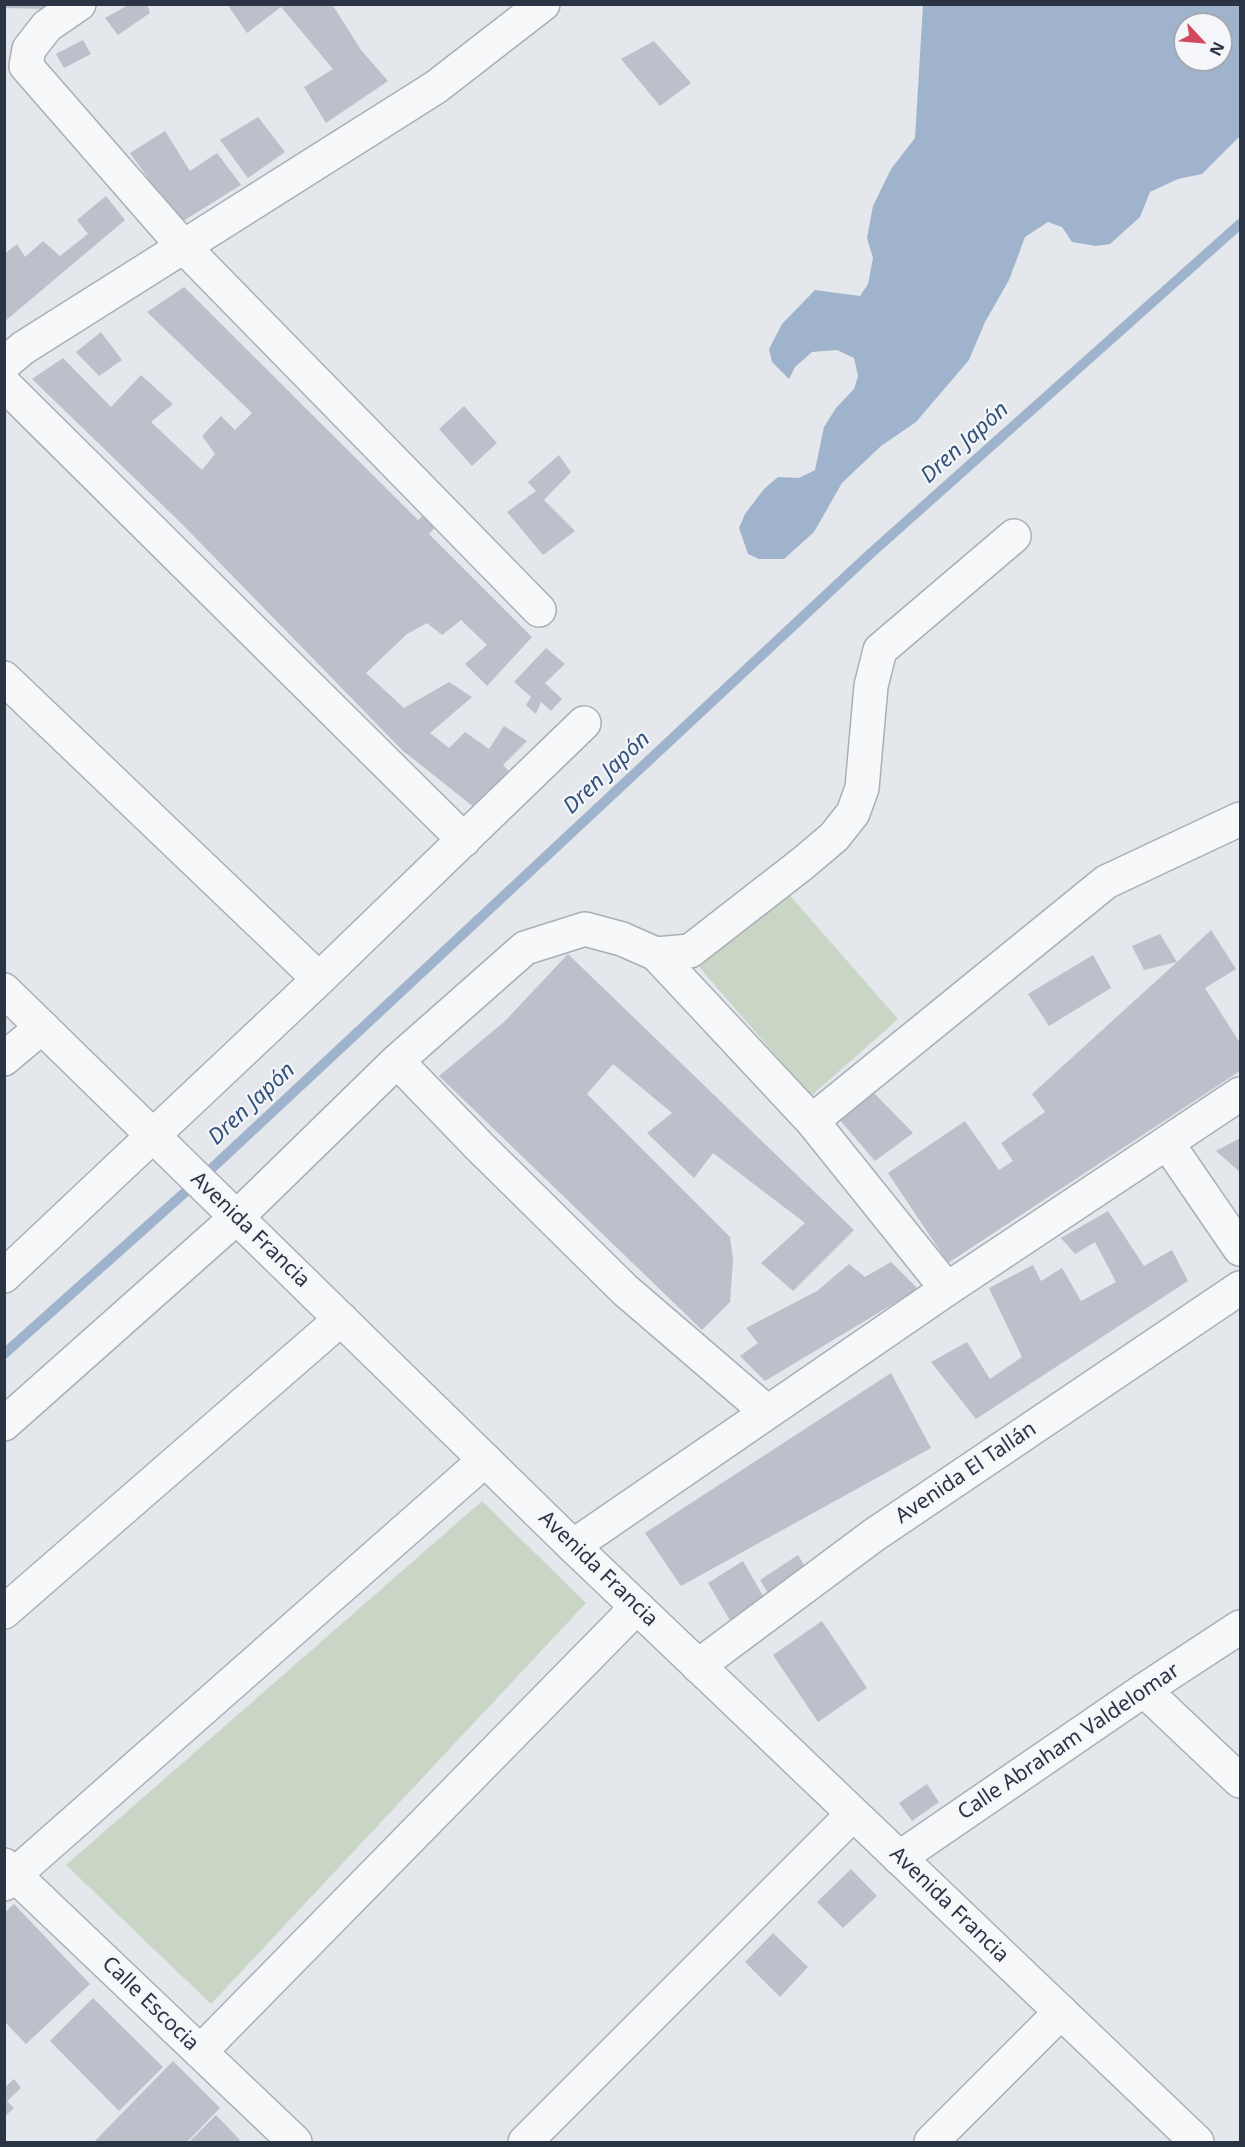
<!DOCTYPE html>
<html>
<head>
<meta charset="utf-8">
<style>
  body { margin:0 }
  #map { position:relative; width:1245px; height:2147px; overflow:hidden; background:#e4e7ec; font-family:"Noto Sans",sans-serif }
  canvas { display:block }
  .frame { position:absolute; inset:0; border:6px solid #2b3445; pointer-events:none }
  .north { position:absolute; left:1173px; top:12px; width:60px; height:60px; box-sizing:border-box; background:#f4f6f9; border:2px solid #a4a8b1; border-radius:50%; rotate:116deg; font-size:16px; font-weight:700; line-height:24px; text-align:center; color:#2b3445 }
  .north::after { content:''; display:block; margin:auto; width:21px; height:27px; background:#d1495b; clip-path:polygon(50% 0,100% 100%,50% 72%,0 100%) }
</style>
</head>
<body>
<div id="map">
<canvas width="1245" height="2147"></canvas>
<div class="frame"></div>
<div class="north">N</div>
</div>
<script>
const ctx = document.querySelector('canvas').getContext('2d');
ctx.lineJoin = 'round';
function fillPath(path, color) {
  ctx.fillStyle = color;
  ctx.fill(path, 'evenodd');
}
function shape(rows) {
  const path = new Path2D();
  for (const r of rows) {
    path.moveTo(r[0], r[1]);
    for (let i = 2; i < r.length; i += 2) path.lineTo(r[i], r[i + 1]);
  }
  return path;
}
function stroke(path, color, width, dash) {
  ctx.strokeStyle = color;
  ctx.lineWidth = width;
  ctx.lineCap = dash ? 'butt' : 'round';
  ctx.setLineDash(dash || []);
  ctx.stroke(path);
}
function write(font, color, halo, rows, align = 'center') {
  ctx.font = font + ' "Noto Sans",sans-serif';
  ctx.lineWidth = 4.5;
  ctx.setLineDash([]);
  ctx.textBaseline = 'middle';
  ctx.strokeStyle = halo;
  ctx.fillStyle = color;
  for (const [text, x, y, turn = 0] of rows) {
    ctx.save();
    ctx.translate(x, y);
    ctx.rotate((+turn || 0) * Math.PI / 180);
    ctx.textAlign = isNaN(turn) ? turn : align;
    if (halo) ctx.strokeText(text, 0, 0);
    ctx.fillText(text, 0, 0);
    ctx.restore();
  }
}
fillPath(shape([
  [786,891,898,1019,811,1096,699,967],
  [482,1501,586,1603,211,2004,66,1865]
]), '#c9d6c5');
fillPath(shape([
  [923,5,1240,5,1240,136,1202,174,1178,179,1150,192,1140,217,1110,244,1096,246,1072,242,1062,227,1048,222,1025,237,1009,280,985,322,969,360,916,422,881,446,842,483,814,532,784,559,759,559,748,554,739,528,745,514,764,489,778,477,799,478,815,470,824,427,836,408,854,389,858,376,854,358,837,350,812,352,795,367,789,379,772,362,769,349,782,324,815,290,860,296,868,284,873,258,867,238,873,206,891,169,915,138],
  [1185,24,1221,24,1221,60,1185,60]
]), '#9fb4cc');
stroke(shape([
  [4,1354,210,1170,870,554,1240,224]
]), '#9fb4cc', 10);
fillPath(shape([
  [4,4,48,4,47,9,4,8],
  [130,4,147,4,150,13,118,35,105,18],
  [227,4,332,4,361,50,388,81,326,123,304,87,333,69,281,7,247,33],
  [83,40,91,54,64,68,56,54],
  [654,41,691,83,660,106,621,59],
  [258,117,285,152,248,178,220,140],
  [165,131,190,171,217,153,241,185,180,223,130,153],
  [106,196,125,220,4,322,4,254,17,244,25,257,43,241,60,256,88,234,77,220],
  [184,287,418,520,430,510,441,521,429,534,532,637,487,686,465,664,487,645,461,620,442,635,427,623,407,634,366,673,404,708,449,682,472,697,430,733,449,748,465,732,489,749,504,726,527,741,503,765,510,772,475,808,402,750,182,524,32,379,63,358,111,407,141,375,173,404,151,422,202,470,215,454,202,436,221,416,235,430,252,413,147,312],
  [101,332,122,360,99,376,76,352],
  [464,406,497,443,472,466,439,429],
  [559,455,571,472,544,500,575,531,543,555,507,512,536,491,528,482],
  [546,648,565,664,545,683,562,699,551,711,541,702,536,714,526,705,531,697,514,682],
  [1211,930,1236,969,1205,988,1240,1043,1240,1071,948,1263,888,1173,965,1121,999,1170,1013,1161,1001,1143,1045,1112,1032,1094,1177,962,1144,970,1132,946,1160,934,1177,962],
  [568,954,854,1230,793,1291,761,1263,805,1223,713,1153,694,1178,647,1133,672,1113,613,1064,587,1094,730,1237,733,1260,730,1302,702,1330,439,1076,505,1021],
  [1093,955,1111,988,1049,1026,1028,994],
  [873,1092,913,1133,875,1161,839,1119],
  [1240,1138,1240,1172,1216,1151],
  [1108,1211,1144,1266,1172,1250,1188,1281,976,1419,931,1362,967,1342,990,1379,1022,1357,989,1288,1033,1265,1041,1281,1062,1268,1081,1301,1116,1282,1095,1242,1075,1254,1061,1238],
  [891,1262,918,1289,765,1381,740,1356,758,1343,746,1328,817,1291,849,1264,865,1277],
  [891,1373,931,1448,681,1586,645,1533],
  [798,1555,811,1577,773,1601,760,1580],
  [743,1561,766,1601,731,1622,708,1583],
  [822,1621,867,1688,818,1722,773,1655],
  [927,1784,939,1802,912,1821,899,1803],
  [851,1869,877,1896,843,1928,817,1902],
  [14,1904,90,1984,26,2044,4,2021,4,1913],
  [773,1933,808,1967,780,1997,745,1962],
  [93,1998,163,2067,119,2111,50,2041],
  [173,2061,220,2108,187,2142,94,2142],
  [14,2079,21,2088,7,2101,14,2108,4,2117,4,2088],
  [216,2115,240,2140,238,2142,189,2142]
]), '#bbc0ca');
const minor = shape([
  [79,4,47,26,29,49,26,66,183,246,539,610],
  [4,364,23,348,436,87,543,4],
  [4,384,464,840],
  [4,678,319,979],
  [656,954,812,1121,947,1289],
  [4,1059,42,1027],
  [397,1061,479,1146,625,1290,767,1412],
  [812,1121,1106,882,1240,819],
  [1168,1144,1240,1249],
  [4,1276,319,979,584,723],
  [4,1424,237,1217,397,1061,525,948,585,929,622,939,656,954,690,951,802,864,834,837,853,813,862,788,871,686,880,650,1014,536],
  [573,1546,947,1289,1240,1094],
  [4,1612,341,1319],
  [698,1666,874,1535,1240,1288],
  [1144,1690,1240,1781],
  [899,1858,1144,1690,1240,1627],
  [4,1865,295,2142],
  [4,1884,485,1460],
  [200,2052,637,1607],
  [525,2142,853,1814],
  [931,2142,1061,2012]
]);
const tertiary = shape([
  [4,990,573,1546,1197,2142]
]);
stroke(minor, '#a9aeb7', 36);
stroke(tertiary, '#a9aeb7', 36);
stroke(minor, '#f7f8fa', 33);
stroke(tertiary, '#f7f8fa', 33);
write('21px', '#2b3445', '#f4f6f9', [
  ["Avenida Francia",250,1230,44],
  ["Avenida El Tallán",966,1473,-34],
  ["Avenida Francia",598,1569,44],
  ["Calle Abraham Valdelomar",1069,1742,-34],
  ["Avenida Francia",949,1905,44],
  ["Calle Escocia",150,2004,44]
]);
write('italic 22px', '#34527a', '#f4f6f9', [
  ["Dren Japón",965,443,-42],
  ["Dren Japón",607,773,-43],
  ["Dren Japón",252,1104,-43]
]);
</script>
</body>
</html>
